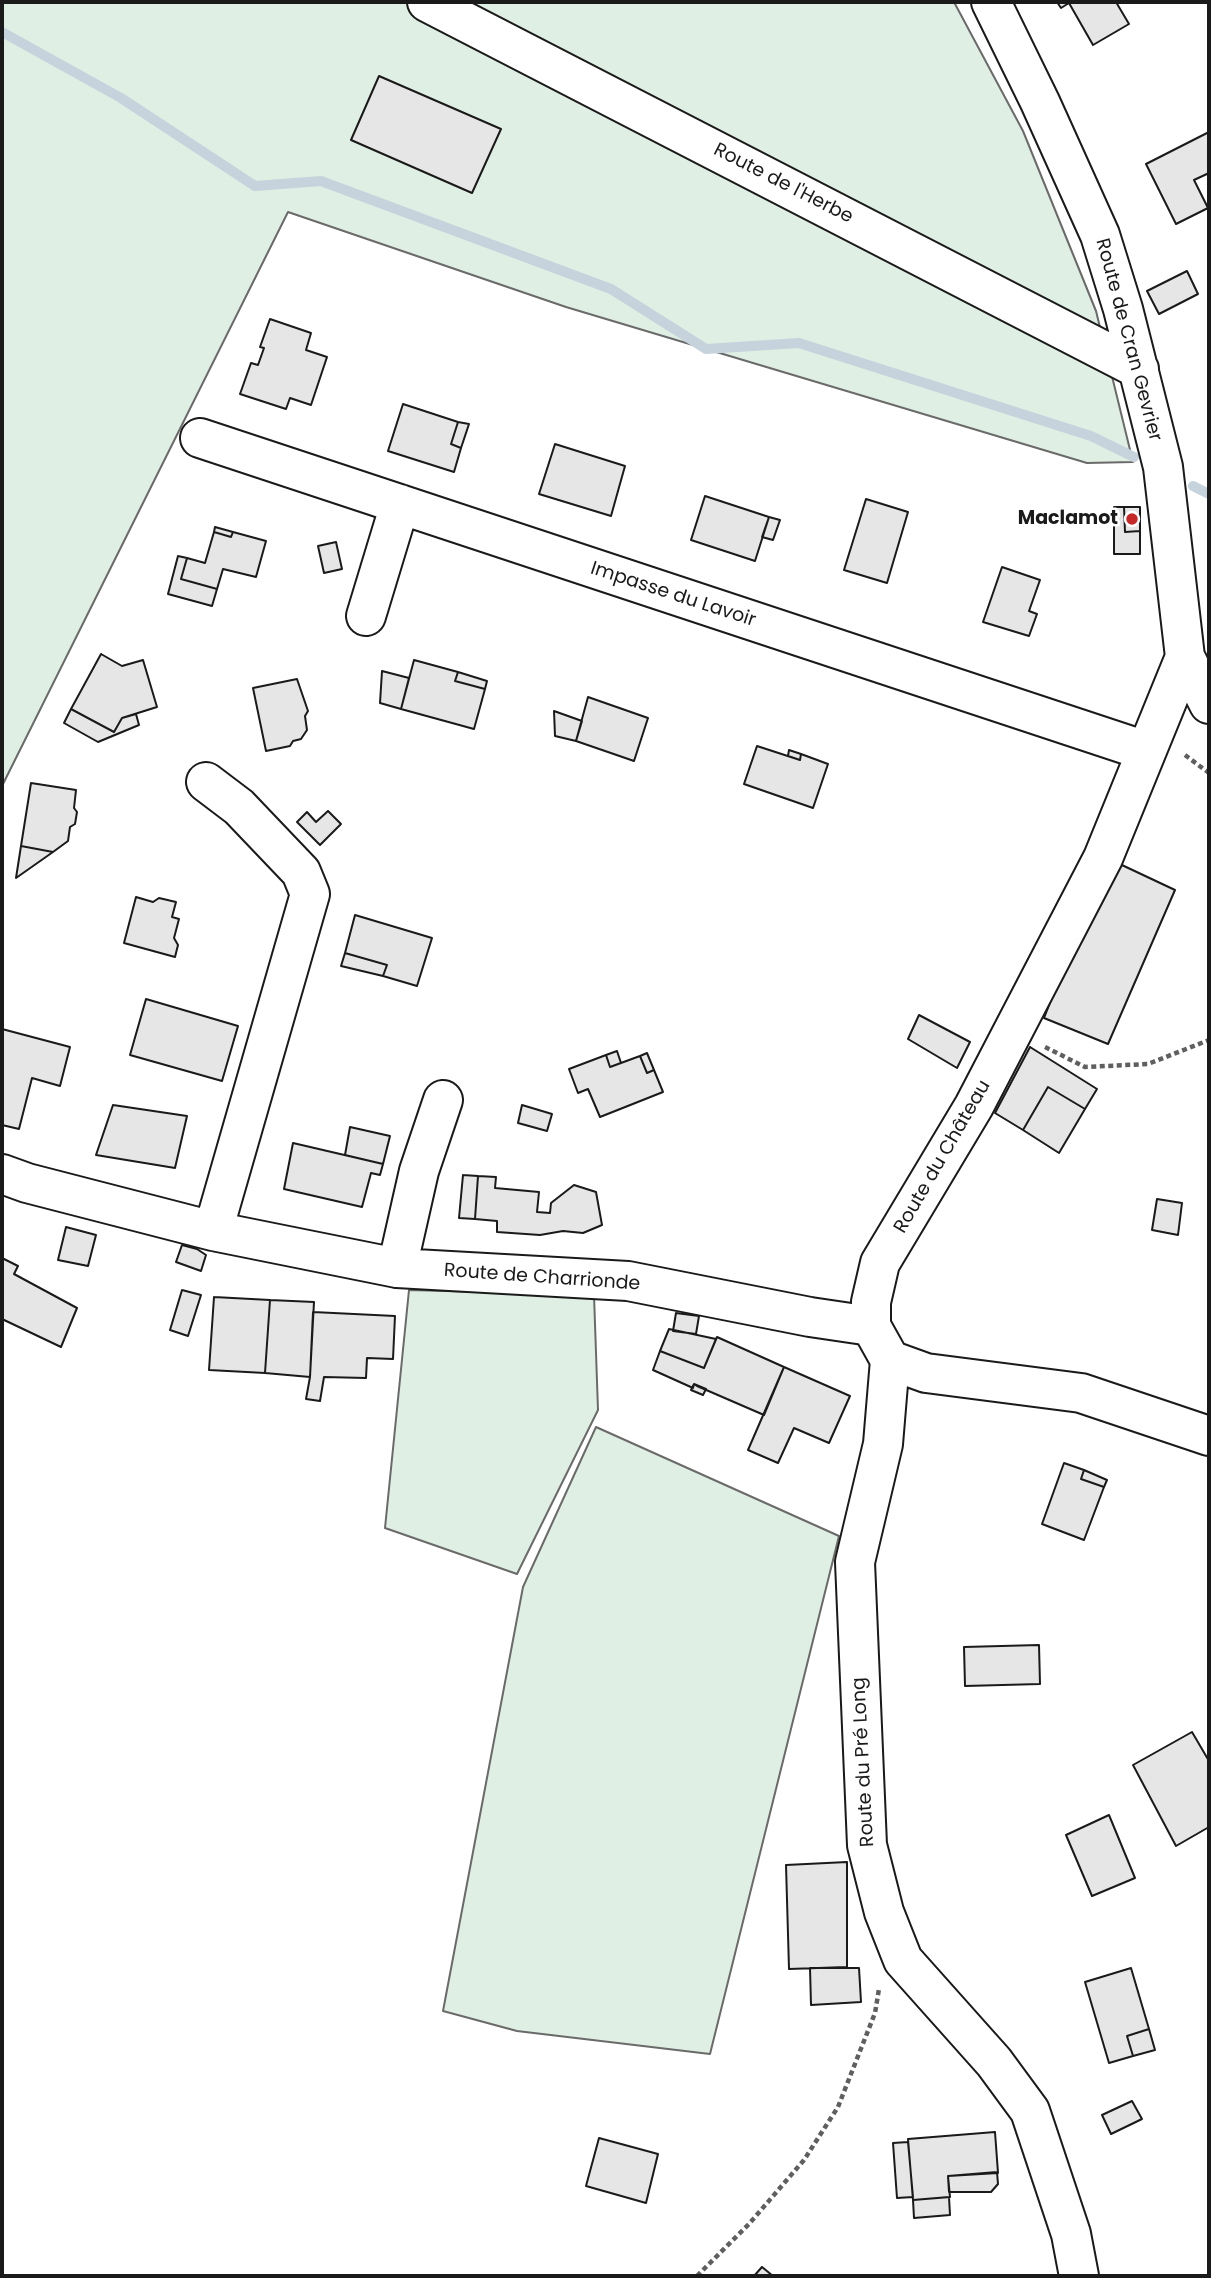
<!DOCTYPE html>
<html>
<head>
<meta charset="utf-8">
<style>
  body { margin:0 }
  #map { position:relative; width:1211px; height:2278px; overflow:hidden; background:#fff; font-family:Poppins,sans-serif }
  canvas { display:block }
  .frame { position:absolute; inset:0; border:4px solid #1a1a1a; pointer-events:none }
</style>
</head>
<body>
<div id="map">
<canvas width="1211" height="2278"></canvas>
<div class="frame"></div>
</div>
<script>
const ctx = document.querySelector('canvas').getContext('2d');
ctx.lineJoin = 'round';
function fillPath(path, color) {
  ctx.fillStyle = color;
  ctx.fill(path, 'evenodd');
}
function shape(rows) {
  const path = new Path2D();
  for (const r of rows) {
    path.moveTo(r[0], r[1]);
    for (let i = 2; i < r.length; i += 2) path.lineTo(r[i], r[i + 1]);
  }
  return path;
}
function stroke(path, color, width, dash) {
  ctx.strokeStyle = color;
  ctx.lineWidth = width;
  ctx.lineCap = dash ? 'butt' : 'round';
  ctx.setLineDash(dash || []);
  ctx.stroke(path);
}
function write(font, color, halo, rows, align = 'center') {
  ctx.font = font + ' Poppins,sans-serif';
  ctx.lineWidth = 5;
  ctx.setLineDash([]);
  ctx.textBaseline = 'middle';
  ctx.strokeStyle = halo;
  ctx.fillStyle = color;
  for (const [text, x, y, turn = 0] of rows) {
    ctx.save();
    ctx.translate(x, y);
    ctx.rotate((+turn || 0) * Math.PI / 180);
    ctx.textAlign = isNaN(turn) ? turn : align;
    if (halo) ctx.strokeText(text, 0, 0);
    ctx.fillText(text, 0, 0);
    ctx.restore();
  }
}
const green = shape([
  [2,2,954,2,1023,131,1096,311,1133,462,1087,463,566,307,288,212,2,786,2,2],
  [409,1290,594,1295,598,1410,517,1574,385,1528,409,1290],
  [596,1427,839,1536,710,2054,517,2031,443,2011,523,1587,596,1427]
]);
fillPath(green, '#e0efe3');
stroke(green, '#6a6a6a', 2);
stroke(shape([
  [2,32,121,98,255,186,321,181,611,289,706,349,799,343,1091,436,1134,457],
  [1193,486,1209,494]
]), '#c6d2dc', 10);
const building = shape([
  [1057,2,1116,2,1129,24,1093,45,1069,3,1061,8,1057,2],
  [379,76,501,129,472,193,351,140,379,76],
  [1209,132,1209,173,1194,180,1208,208,1176,224,1146,164,1209,132],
  [1187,271,1198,294,1159,314,1147,291,1187,271],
  [270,319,311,333,306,350,327,357,311,405,290,398,286,409,240,394,251,363,258,365,264,348,260,347,270,319],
  [403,404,458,422,451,444,461,448,454,472,388,451,403,404],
  [458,422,469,424,461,448,451,444,458,422],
  [555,444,625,466,611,516,539,494,555,444],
  [705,496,769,517,755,561,691,540,705,496],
  [866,499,908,512,887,583,844,570,866,499],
  [1114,507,1124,507,1125,532,1140,531,1140,554,1114,554,1114,507],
  [1124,507,1140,507,1140,531,1125,532,1124,507],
  [769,517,780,520,773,540,762,537,769,517],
  [215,527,233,532,231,537,214,532,215,527],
  [214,532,231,537,233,532,266,541,256,577,223,569,217,589,181,579,187,558,205,563,214,532],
  [336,542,342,569,324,573,318,546,336,542],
  [178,556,187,558,181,579,217,589,212,606,168,594,178,556],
  [1002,567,1040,580,1029,611,1037,614,1029,636,983,622,1002,567],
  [101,654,122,666,143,660,157,707,122,718,114,732,71,709,101,654],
  [414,660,458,672,455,681,485,689,474,729,401,709,414,660],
  [382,671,409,678,401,709,380,703,382,671],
  [458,672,487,681,485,689,455,681,458,672],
  [297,679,308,711,305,716,307,730,301,739,293,741,290,746,266,751,253,688,297,679],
  [588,697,648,718,634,761,576,741,588,697],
  [71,709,114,732,122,718,136,714,139,725,98,742,64,723,71,709],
  [554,711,582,721,576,741,555,736,554,711],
  [757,746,800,760,801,754,828,764,813,808,744,784,757,746],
  [789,750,801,754,800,760,788,756,789,750],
  [31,783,76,790,74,808,77,812,75,824,70,827,68,841,53,852,21,846,31,783],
  [328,811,341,824,320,845,297,822,307,812,316,822,328,811],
  [21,846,53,852,16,878,21,846],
  [1107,858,1175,890,1108,1044,1044,1018,1107,858],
  [136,897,153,902,159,898,176,902,172,917,179,919,174,938,178,945,175,957,124,943,136,897],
  [355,915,432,938,417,986,383,976,387,965,345,953,355,915],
  [345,953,387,965,383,976,341,966,345,953],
  [146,999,238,1026,222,1081,130,1055,146,999],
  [919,1015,970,1042,957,1068,908,1039,919,1015],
  [2,1029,70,1047,60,1086,32,1078,19,1129,2,1125,2,1029],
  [1030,1047,1097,1089,1085,1109,1048,1087,1023,1130,995,1113,1030,1047],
  [617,1051,621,1063,610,1067,606,1055,617,1051],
  [647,1053,654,1070,647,1073,640,1056,647,1053],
  [606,1055,610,1067,640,1056,647,1073,654,1070,663,1092,600,1117,588,1089,578,1093,569,1069,606,1055],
  [1048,1087,1085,1109,1059,1153,1023,1130,1048,1087],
  [113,1105,187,1116,175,1168,96,1155,113,1105],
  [522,1105,552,1114,547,1131,518,1123,522,1105],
  [350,1127,390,1136,383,1164,345,1155,350,1127],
  [293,1143,383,1164,380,1175,371,1173,362,1207,284,1189,293,1143],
  [463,1175,478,1176,475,1219,459,1218,463,1175],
  [478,1176,496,1177,495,1188,539,1192,537,1212,550,1213,551,1203,574,1185,596,1192,602,1225,583,1233,563,1231,540,1235,497,1232,497,1221,475,1219,478,1176],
  [1157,1199,1182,1203,1178,1235,1152,1230,1157,1199],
  [66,1227,96,1235,88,1266,58,1260,66,1227],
  [182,1245,197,1249,206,1255,201,1271,176,1262,182,1245],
  [2,1258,18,1266,14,1274,77,1308,61,1347,2,1319,2,1258],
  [182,1290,201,1295,188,1336,170,1330,182,1290],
  [214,1297,270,1300,265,1373,209,1370,214,1297],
  [270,1300,314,1302,310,1377,265,1373,270,1300],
  [313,1312,395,1316,393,1359,367,1358,366,1378,324,1377,320,1401,306,1399,310,1377,313,1312],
  [676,1313,699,1316,696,1334,673,1331,676,1313],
  [669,1329,716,1339,704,1368,660,1351,669,1329],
  [717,1337,784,1367,764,1415,697,1386,694,1384,693,1388,653,1370,660,1351,704,1368,717,1337],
  [784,1367,850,1396,829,1443,794,1428,778,1463,748,1450,784,1367],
  [694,1384,706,1389,703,1395,691,1390,694,1384],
  [1064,1463,1084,1470,1081,1479,1104,1487,1084,1540,1042,1524,1064,1463],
  [1084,1470,1107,1480,1104,1487,1081,1479,1084,1470],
  [1039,1645,1040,1684,965,1686,964,1647,1039,1645],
  [1192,1732,1209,1761,1209,1827,1176,1846,1133,1765,1192,1732],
  [1109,1815,1135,1878,1092,1896,1066,1835,1109,1815],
  [847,1862,847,1967,789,1969,786,1865,847,1862],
  [810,1968,859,1968,861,2002,811,2005,810,1968],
  [1131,1968,1149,2029,1127,2036,1133,2056,1109,2063,1085,1982,1131,1968],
  [1149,2029,1155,2050,1133,2056,1127,2036,1149,2029],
  [1132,2101,1142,2119,1111,2134,1102,2115,1132,2101],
  [995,2132,998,2173,948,2176,950,2197,913,2200,908,2139,995,2132],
  [599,2138,658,2154,646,2203,586,2186,599,2138],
  [908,2142,913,2197,897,2198,893,2143,908,2142],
  [997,2172,998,2184,991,2192,949,2192,948,2176,997,2172],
  [949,2197,950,2215,914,2218,913,2200,949,2197],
  [762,2267,773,2276,754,2276,762,2267]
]);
fillPath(building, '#e6e6e6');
stroke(building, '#1a1a1a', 2);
const minor = shape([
  [427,2,1139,369],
  [991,2,1040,102,1100,235,1123,309,1163,467,1185,657,1209,704],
  [200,438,1146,751],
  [366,616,400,504],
  [1185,657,1103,858,974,1106,880,1263,871,1302,871,1326,890,1360,926,1373,1081,1393,1209,1436],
  [206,782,239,807,301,872,310,894,213,1231],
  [2,1174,27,1183,213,1231,397,1268,628,1281,810,1317,871,1326],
  [397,1268,419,1171,443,1100],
  [890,1360,883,1444,855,1562,867,1845,884,1912,903,1960,994,2062,1030,2111,1071,2234,1079,2276]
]);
stroke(minor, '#1a1a1a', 42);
stroke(shape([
  [1185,755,1209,773],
  [1045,1047,1085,1067,1148,1064,1209,1040],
  [697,2276,749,2224,804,2160,838,2107,875,2013,879,1989]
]), '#5f5f5f', 4.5, [5, 3.5]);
stroke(minor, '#fff', 38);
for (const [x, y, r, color] of [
  [1132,519,7,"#c62828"]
]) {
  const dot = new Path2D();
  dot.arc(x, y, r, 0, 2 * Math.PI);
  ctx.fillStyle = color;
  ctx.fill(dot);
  stroke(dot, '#fff', 2.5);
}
write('19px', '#1a1a1a', '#fff', [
  ["Route de l'Herbe",783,184,27],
  ["Route de Cran Gevrier",1128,340,75],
  ["Impasse du Lavoir",673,595,18],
  ["Route du Château",943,1157,-60],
  ["Route de Charrionde",542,1278,4],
  ["Route du Pré Long",864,1762,-93]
]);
write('bold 19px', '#1a1a1a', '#fff', [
  ["Maclamot",1118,519]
], 'right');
</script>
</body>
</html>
